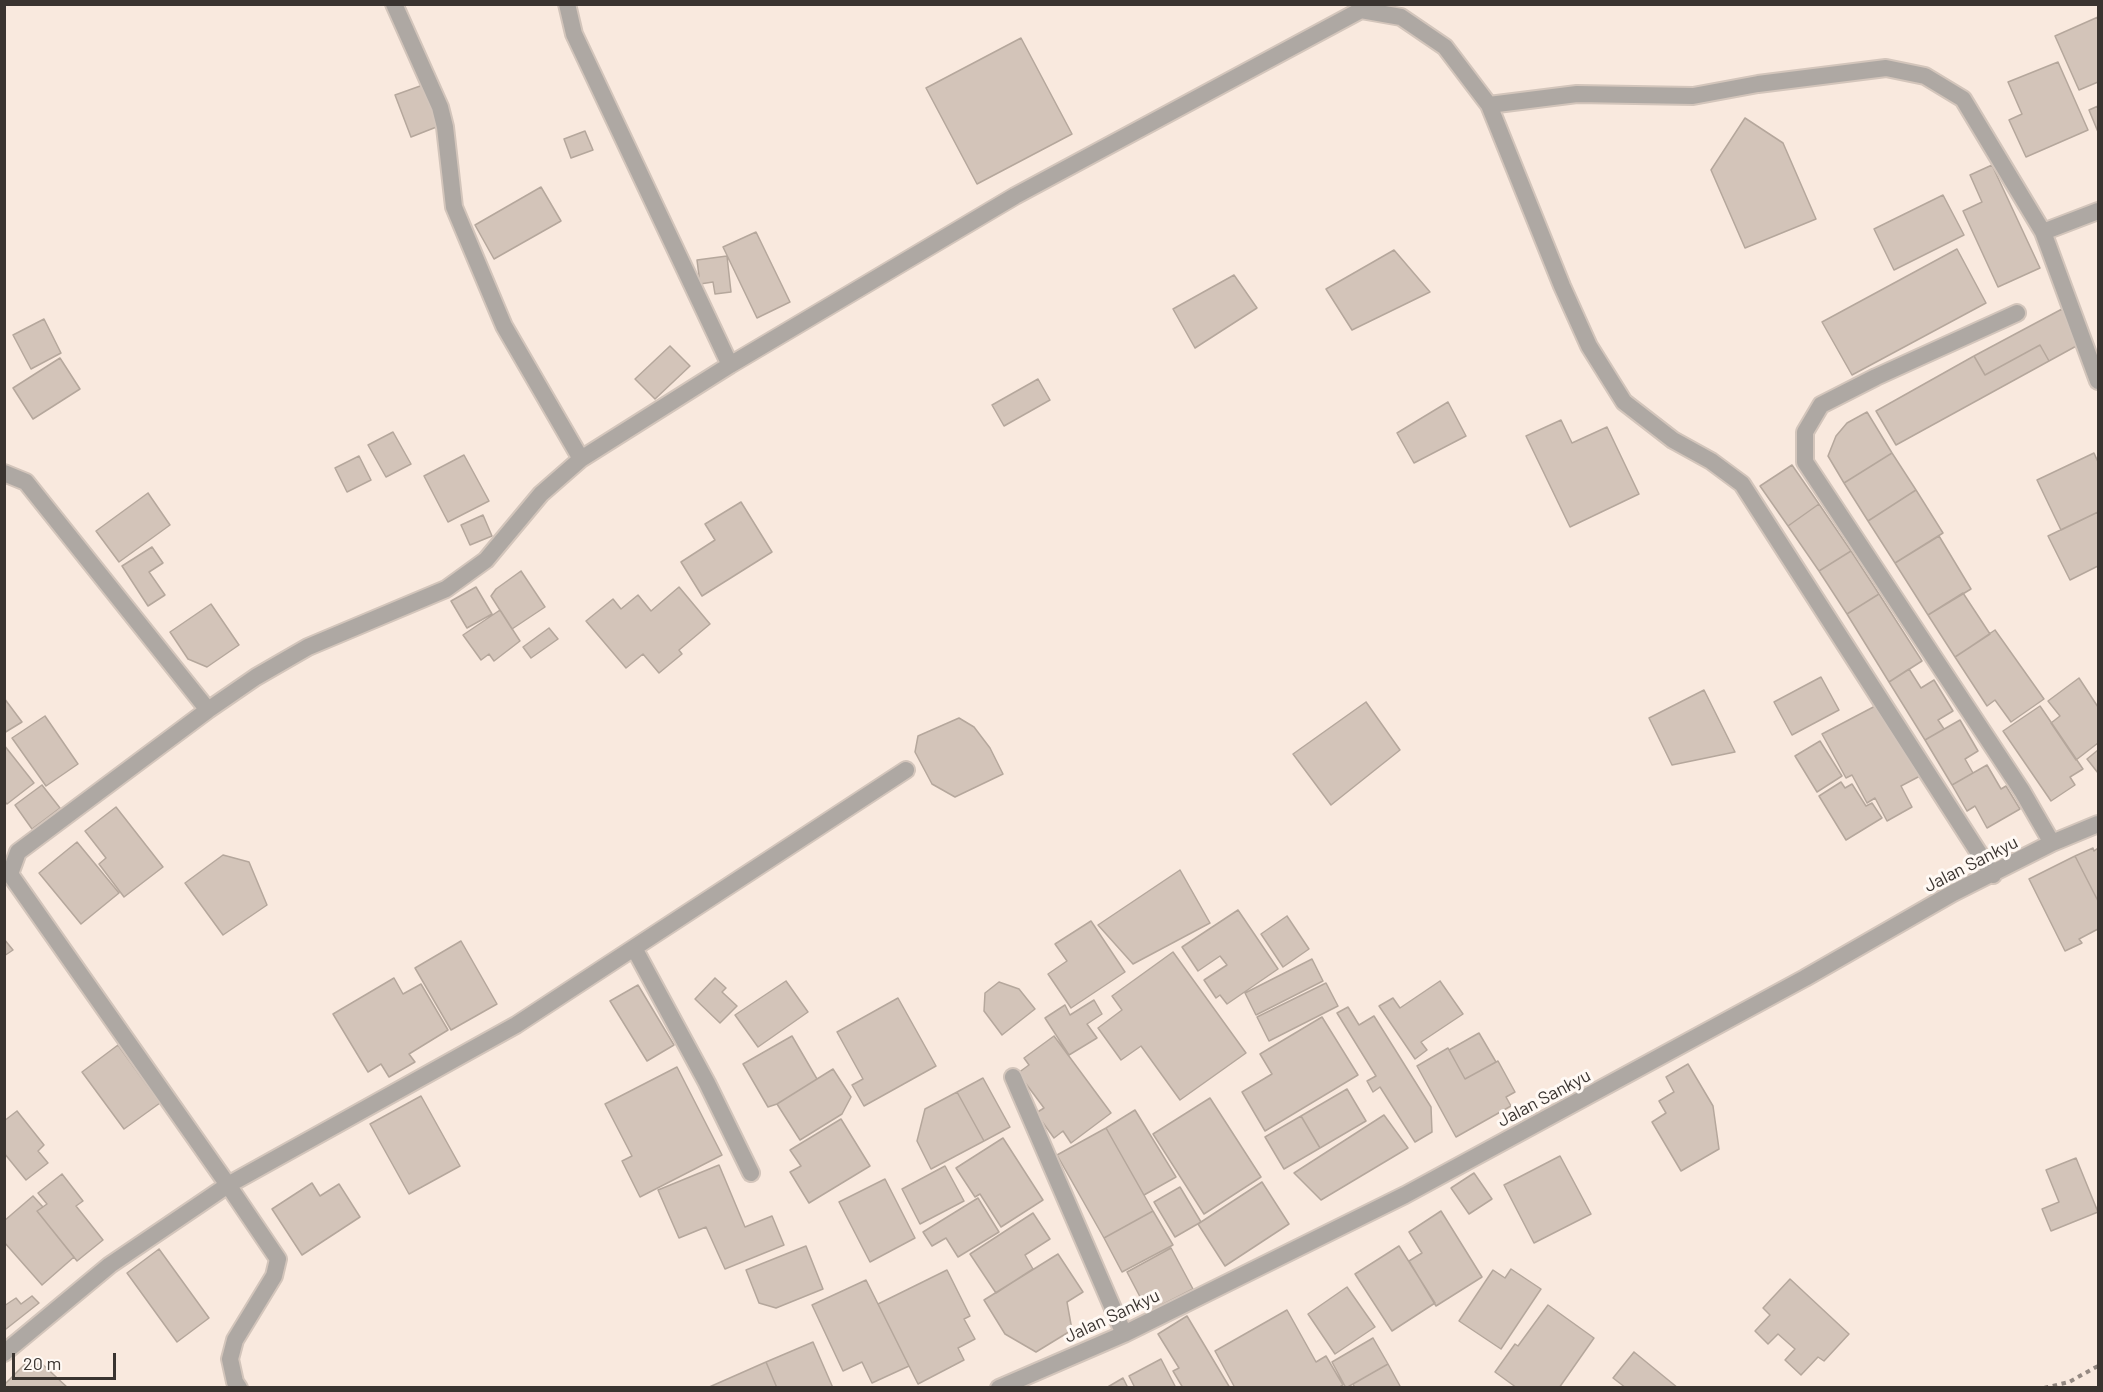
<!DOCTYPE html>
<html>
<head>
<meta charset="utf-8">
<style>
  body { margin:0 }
  #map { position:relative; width:2103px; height:1392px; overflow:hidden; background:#f9e9de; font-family:Barlow,sans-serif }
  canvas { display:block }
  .frame { position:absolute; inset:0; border:6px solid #3a3430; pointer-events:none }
  .scale { position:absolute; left:12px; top:1353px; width:104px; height:27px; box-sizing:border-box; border:3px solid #3a3430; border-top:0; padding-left:8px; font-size:18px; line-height:21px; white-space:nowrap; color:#3a3430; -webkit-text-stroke:4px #fff9f4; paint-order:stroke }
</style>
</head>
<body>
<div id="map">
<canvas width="2103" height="1392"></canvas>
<div class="frame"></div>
<div class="scale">20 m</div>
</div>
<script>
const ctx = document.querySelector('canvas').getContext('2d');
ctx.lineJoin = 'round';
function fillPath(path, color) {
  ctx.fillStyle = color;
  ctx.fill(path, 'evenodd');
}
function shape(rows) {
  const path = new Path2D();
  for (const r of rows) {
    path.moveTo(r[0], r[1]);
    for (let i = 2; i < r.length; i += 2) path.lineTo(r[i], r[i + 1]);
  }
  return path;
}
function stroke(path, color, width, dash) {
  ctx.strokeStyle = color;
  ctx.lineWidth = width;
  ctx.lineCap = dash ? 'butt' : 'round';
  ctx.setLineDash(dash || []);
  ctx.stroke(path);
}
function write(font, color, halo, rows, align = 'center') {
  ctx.font = font + ' Barlow,sans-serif';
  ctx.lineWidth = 6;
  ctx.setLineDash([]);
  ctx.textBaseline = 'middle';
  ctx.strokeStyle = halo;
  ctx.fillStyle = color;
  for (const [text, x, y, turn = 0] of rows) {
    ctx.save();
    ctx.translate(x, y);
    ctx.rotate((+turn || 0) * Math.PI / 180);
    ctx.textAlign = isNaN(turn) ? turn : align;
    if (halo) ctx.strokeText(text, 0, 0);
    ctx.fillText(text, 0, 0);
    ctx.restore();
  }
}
const building = shape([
  [2098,17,2098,82,2079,90,2055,36,2098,17],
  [1021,38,1072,134,977,184,926,88,1021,38],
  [2058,62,2088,130,2026,157,2009,120,2022,114,2008,82,2058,62],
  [423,85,439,126,411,137,395,95,423,85],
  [2098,106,2098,132,2089,110,2098,106],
  [1745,118,1783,143,1816,219,1745,248,1711,170,1745,118],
  [585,131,593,150,571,158,564,139,585,131],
  [1992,165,2040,268,1998,287,1963,211,1982,202,1970,175,1992,165],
  [541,187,561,221,494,259,475,225,541,187],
  [1943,195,1964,235,1894,270,1874,229,1943,195],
  [756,232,790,302,757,318,723,247,756,232],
  [1957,249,1986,303,1852,375,1822,322,1957,249],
  [1394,250,1430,292,1352,330,1326,289,1394,250],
  [727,256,731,292,715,294,713,282,700,284,697,260,727,256],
  [1234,275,1257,308,1195,348,1173,309,1234,275],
  [2062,309,2080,344,2049,361,2040,345,1985,375,1974,356,2062,309],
  [44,319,61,353,31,369,13,335,44,319],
  [2040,345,2049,361,1896,445,1876,411,1974,356,1985,375,2040,345],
  [670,346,690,366,655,399,635,379,670,346],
  [60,358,80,389,33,419,13,388,60,358],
  [1038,379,1050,400,1004,426,992,405,1038,379],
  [1448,402,1466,436,1414,463,1397,433,1448,402],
  [1867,412,1892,453,1844,483,1828,456,1836,436,1847,423,1867,412],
  [1561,420,1572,443,1607,427,1639,494,1570,527,1526,436,1561,420],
  [393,432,411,464,386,477,368,445,393,432],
  [1892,453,1916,490,1868,521,1844,483,1892,453],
  [2094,453,2098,462,2098,512,2061,530,2037,480,2094,453],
  [464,455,489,501,448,522,424,476,464,455],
  [359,456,371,480,347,492,335,468,359,456],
  [1792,465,1819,504,1788,526,1760,486,1792,465],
  [1916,490,1943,533,1895,563,1868,521,1916,490],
  [148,493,170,525,119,562,96,531,148,493],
  [741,502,772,552,702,596,681,562,715,540,705,524,741,502],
  [1819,504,1851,551,1819,571,1788,526,1819,504],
  [2098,512,2098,566,2070,580,2048,536,2098,512],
  [483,515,492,536,470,545,461,525,483,515],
  [1939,536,1971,589,1928,615,1895,563,1939,536],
  [152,547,163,563,149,572,165,595,148,606,122,566,152,547],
  [1851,551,1879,594,1847,614,1819,571,1851,551],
  [521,571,545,607,512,629,491,596,496,589,521,571],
  [476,587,492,614,467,628,451,601,476,587],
  [679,587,710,624,679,650,682,654,659,673,643,654,626,668,586,621,613,599,621,609,638,595,651,611,679,587],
  [1963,593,1990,634,1955,657,1928,615,1963,593],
  [1879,594,1922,661,1889,682,1847,614,1879,594],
  [211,604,239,645,207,667,188,659,170,632,211,604],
  [500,610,520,641,494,661,489,654,481,660,463,635,500,610],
  [549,628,558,639,531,658,523,647,549,628],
  [1995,630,2044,699,2011,722,1995,700,1987,706,1955,657,1995,630],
  [1909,669,1921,688,1934,680,1953,711,1938,720,1944,729,1925,740,1889,682,1909,669],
  [1821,677,1839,710,1792,735,1774,702,1821,677],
  [2079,678,2098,707,2098,743,2076,760,2051,723,2060,716,2048,701,2079,678],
  [1704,690,1735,752,1672,765,1649,718,1704,690],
  [4,698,22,722,4,733,4,698],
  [1366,702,1400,750,1331,805,1293,754,1366,702],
  [1881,703,1920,776,1901,786,1912,807,1887,821,1875,798,1867,803,1852,775,1846,778,1822,734,1881,703],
  [2040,706,2083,769,2070,777,2075,785,2051,801,2003,731,2040,706],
  [45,716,78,764,46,786,12,738,45,716],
  [959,718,974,727,990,748,1003,774,955,797,932,784,915,752,918,736,959,718],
  [1960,720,1978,751,1965,759,1973,773,1952,785,1925,740,1960,720],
  [1820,741,1842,776,1817,792,1795,756,1820,741],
  [4,745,34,783,7,804,4,801,4,745],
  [2098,750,2098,773,2087,759,2098,750],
  [1987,765,2001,789,2006,786,2020,809,1987,828,1975,806,1967,811,1952,785,1987,765],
  [1841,782,1845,788,1852,784,1866,806,1872,803,1882,818,1846,840,1819,796,1841,782],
  [42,785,60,808,32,829,15,805,42,785],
  [116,807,163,867,124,897,99,864,106,858,85,831,116,807],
  [77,842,119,893,81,924,39,873,77,842],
  [2093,848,2094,851,2098,848,2098,901,2075,856,2093,848],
  [223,855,249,862,267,905,223,935,185,883,223,855],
  [2075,856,2098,901,2098,929,2079,939,2082,943,2065,951,2029,879,2075,856],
  [1180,870,1210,923,1133,964,1098,925,1180,870],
  [1238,910,1278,969,1227,1004,1220,995,1216,998,1204,980,1227,965,1220,956,1198,971,1182,947,1238,910],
  [1287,916,1309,949,1283,967,1261,934,1287,916],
  [1091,921,1125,972,1071,1008,1048,974,1067,961,1055,944,1091,921],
  [4,939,13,950,4,956,4,939],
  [461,941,497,1004,451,1030,415,968,461,941],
  [1173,952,1246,1053,1180,1100,1141,1046,1121,1060,1098,1028,1122,1010,1112,996,1173,952],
  [1312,959,1323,981,1256,1015,1245,993,1312,959],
  [394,978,403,994,421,984,448,1030,409,1054,415,1062,389,1077,381,1064,368,1072,333,1014,394,978],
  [715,978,726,988,722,992,737,1006,720,1023,695,999,715,978],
  [786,981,808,1012,758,1047,735,1015,786,981],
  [1440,981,1463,1014,1421,1042,1427,1050,1415,1059,1379,1006,1393,998,1400,1008,1440,981],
  [999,982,1019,989,1035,1009,1002,1035,984,1011,985,993,999,982],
  [1326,983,1338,1006,1269,1041,1257,1017,1326,983],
  [638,985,674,1045,647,1061,610,1001,638,985],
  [898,998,936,1066,864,1106,852,1085,863,1079,837,1032,898,998],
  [1094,1000,1102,1014,1087,1024,1097,1038,1069,1055,1045,1018,1065,1005,1070,1015,1094,1000],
  [1348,1007,1359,1025,1374,1016,1431,1107,1432,1132,1415,1142,1380,1087,1373,1092,1367,1081,1376,1076,1337,1013,1348,1007],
  [1322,1017,1358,1075,1265,1131,1242,1092,1272,1074,1260,1054,1322,1017],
  [1479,1033,1496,1062,1465,1079,1449,1050,1479,1033],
  [792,1036,817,1079,777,1104,768,1107,743,1064,792,1036],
  [1054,1036,1111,1113,1071,1143,1063,1131,1054,1138,1036,1113,1044,1108,1018,1073,1029,1065,1024,1058,1054,1036],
  [118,1045,160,1103,124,1129,82,1072,118,1045],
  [1448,1048,1465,1079,1498,1061,1515,1092,1506,1097,1511,1106,1456,1137,1417,1066,1448,1048],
  [1688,1064,1713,1106,1719,1149,1681,1171,1652,1122,1666,1113,1659,1101,1674,1092,1666,1077,1688,1064],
  [677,1067,722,1155,640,1197,622,1161,632,1156,605,1104,677,1067],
  [833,1069,851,1097,842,1114,800,1140,777,1104,833,1069],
  [983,1078,1010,1127,984,1141,957,1092,983,1078],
  [1347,1089,1366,1121,1320,1148,1301,1116,1347,1089],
  [957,1092,984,1141,931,1169,917,1141,925,1109,957,1092],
  [421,1096,460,1166,409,1194,370,1124,421,1096],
  [1210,1098,1261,1177,1204,1214,1153,1134,1210,1098],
  [1135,1110,1176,1177,1144,1195,1106,1128,1135,1110],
  [17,1111,44,1145,38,1151,48,1163,26,1180,4,1153,4,1121,17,1111],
  [1384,1115,1408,1148,1321,1200,1294,1173,1384,1115],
  [1301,1116,1320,1148,1284,1169,1265,1137,1301,1116],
  [841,1119,870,1166,809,1203,790,1172,801,1166,790,1150,841,1119],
  [1106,1128,1153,1211,1104,1238,1057,1155,1106,1128],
  [1003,1138,1043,1200,1001,1227,980,1194,975,1197,956,1168,1003,1138],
  [1560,1156,1591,1214,1534,1243,1504,1185,1560,1156],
  [2076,1158,2098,1212,2051,1231,2042,1209,2059,1202,2046,1170,2076,1158],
  [719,1165,745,1227,772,1216,784,1245,725,1269,706,1227,679,1238,658,1190,719,1165],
  [945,1166,964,1201,920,1224,902,1189,945,1166],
  [1474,1173,1492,1199,1469,1214,1451,1188,1474,1173],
  [62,1174,83,1201,76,1206,103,1240,77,1261,37,1211,47,1204,38,1193,62,1174],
  [885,1179,915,1238,870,1262,839,1202,885,1179],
  [1262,1182,1289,1224,1225,1266,1198,1224,1262,1182],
  [312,1183,320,1196,339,1184,360,1217,302,1255,272,1209,312,1183],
  [1180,1187,1201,1222,1175,1237,1154,1202,1180,1187],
  [33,1196,43,1207,37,1211,74,1257,42,1285,4,1242,4,1221,33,1196],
  [978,1198,999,1232,958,1257,946,1238,932,1246,923,1232,978,1198],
  [1153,1211,1173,1245,1122,1272,1104,1238,1153,1211],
  [1441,1211,1482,1277,1436,1306,1409,1261,1422,1253,1409,1232,1441,1211],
  [1033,1213,1050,1239,1025,1255,1033,1269,996,1293,970,1254,1033,1213],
  [806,1246,823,1289,776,1308,759,1303,746,1270,806,1246],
  [1399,1246,1435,1303,1392,1331,1355,1274,1399,1246],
  [1171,1248,1193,1289,1148,1312,1127,1272,1171,1248],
  [159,1249,209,1318,177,1342,127,1273,159,1249],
  [1058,1254,1083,1292,1067,1302,1072,1330,1036,1352,1005,1334,984,1300,1058,1254],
  [1511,1269,1541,1289,1501,1349,1459,1321,1493,1270,1505,1278,1511,1269],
  [947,1270,970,1316,964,1319,975,1339,958,1348,964,1360,918,1384,878,1304,947,1270],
  [1790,1279,1849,1334,1824,1361,1818,1357,1801,1375,1785,1360,1795,1349,1778,1334,1768,1344,1755,1331,1770,1315,1763,1308,1790,1279],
  [866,1280,909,1366,872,1383,862,1362,843,1371,812,1305,866,1280],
  [1347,1287,1375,1327,1335,1354,1308,1314,1347,1287],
  [32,1296,39,1303,6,1329,4,1327,4,1306,16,1298,21,1304,32,1296],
  [1548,1305,1594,1338,1559,1388,1517,1388,1495,1372,1515,1344,1518,1346,1548,1305],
  [1287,1310,1316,1362,1326,1356,1343,1385,1338,1388,1235,1388,1215,1351,1287,1310],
  [1187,1316,1230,1388,1183,1388,1173,1371,1179,1368,1158,1334,1187,1316],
  [1373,1338,1388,1364,1346,1388,1332,1362,1373,1338],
  [813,1342,833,1388,777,1388,766,1362,813,1342],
  [1634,1352,1678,1388,1626,1388,1613,1378,1634,1352],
  [1161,1359,1176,1388,1135,1388,1129,1376,1161,1359],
  [28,1361,35,1367,40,1362,68,1388,4,1388,4,1385,28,1361],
  [766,1362,777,1388,707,1388,766,1362],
  [1388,1364,1400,1386,1398,1388,1355,1388,1353,1384,1388,1364],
  [1123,1378,1128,1388,1106,1388,1123,1378]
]);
fillPath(building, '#d3c4b9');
stroke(building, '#b5a79c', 1.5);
const minor = shape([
  [394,4,440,107,445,127,454,207,504,326,581,459],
  [567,4,574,34,730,365],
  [1489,105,1562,286,1589,346,1624,402,1673,440,1711,461,1742,484,1993,875],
  [2043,232,2098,381],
  [2017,313,1876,377,1821,405,1805,432,1805,462,2022,791,2052,843],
  [4,473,26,482,208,710],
  [906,770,516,1025,228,1185,10,874,18,852,208,710,256,677,308,647,446,589,486,560,541,494,581,459,730,365,1015,196,1361,10,1401,17,1445,47,1489,105,1577,94,1693,96,1758,84,1886,68,1925,76,1963,99,2043,232,2098,211],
  [634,948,707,1083,751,1173],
  [1013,1077,1124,1334],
  [4,1353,110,1265,228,1185,278,1259,274,1276,235,1340,230,1359,235,1382,239,1388],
  [999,1388,1124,1334,1405,1195,1805,978,1953,893,2052,843,2098,824]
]);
stroke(minor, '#d3c5bb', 20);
stroke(shape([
  [2044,1388,2069,1382,2098,1366]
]), '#948982', 4, [4.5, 4.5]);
stroke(minor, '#aea8a3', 16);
write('18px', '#3a3430', '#fff9f4', [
  ["Jalan Sankyu",1971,864,-27],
  ["Jalan Sankyu",1544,1098,-28],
  ["Jalan Sankyu",1112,1316,-25]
]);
</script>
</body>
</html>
